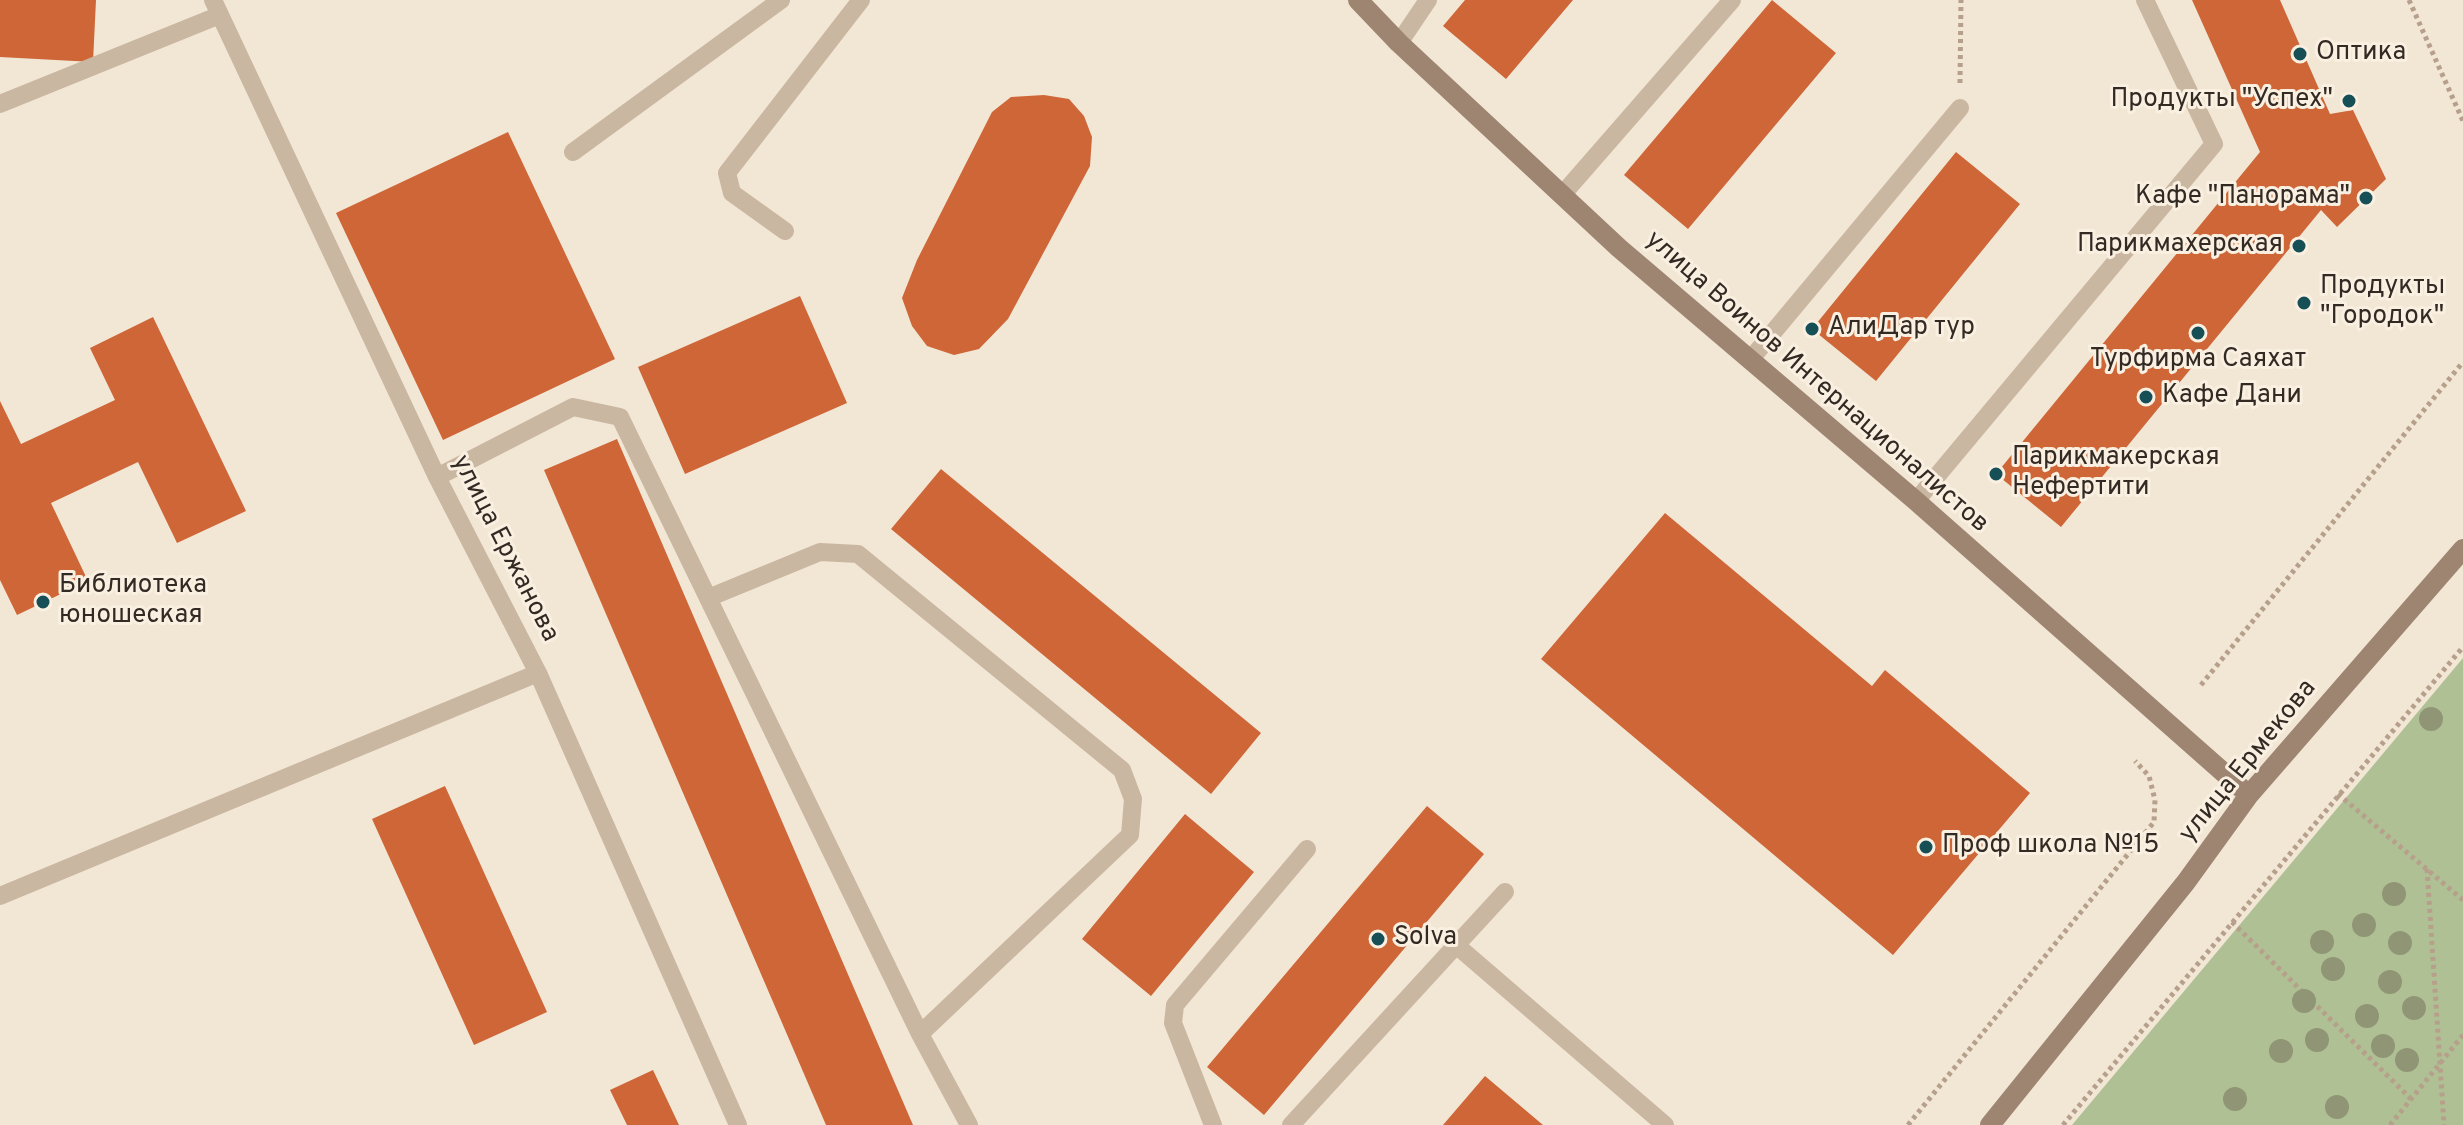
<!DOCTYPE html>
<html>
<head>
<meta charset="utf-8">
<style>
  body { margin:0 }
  canvas { display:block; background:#f2e6d5 }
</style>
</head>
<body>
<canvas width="2463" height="1125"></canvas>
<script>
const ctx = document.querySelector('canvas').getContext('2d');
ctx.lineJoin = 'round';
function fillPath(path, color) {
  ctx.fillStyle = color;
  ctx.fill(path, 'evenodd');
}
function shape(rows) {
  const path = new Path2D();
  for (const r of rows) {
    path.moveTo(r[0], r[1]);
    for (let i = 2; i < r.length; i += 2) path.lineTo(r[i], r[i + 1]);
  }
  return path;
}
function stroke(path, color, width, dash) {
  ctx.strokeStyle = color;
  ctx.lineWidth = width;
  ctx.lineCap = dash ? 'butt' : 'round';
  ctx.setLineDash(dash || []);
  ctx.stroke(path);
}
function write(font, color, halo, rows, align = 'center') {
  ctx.font = font + ' Overpass,sans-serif';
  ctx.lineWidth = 6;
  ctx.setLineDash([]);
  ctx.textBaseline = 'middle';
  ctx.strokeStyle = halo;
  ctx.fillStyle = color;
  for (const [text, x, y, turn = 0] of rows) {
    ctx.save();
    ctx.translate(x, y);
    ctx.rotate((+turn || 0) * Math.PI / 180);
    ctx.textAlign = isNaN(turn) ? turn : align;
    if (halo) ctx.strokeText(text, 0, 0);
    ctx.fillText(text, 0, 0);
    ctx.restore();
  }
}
fillPath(shape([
  [2463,658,2463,1125,2072,1125]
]), '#afc194');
fillPath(shape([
  [0,0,96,0,93,62,0,57],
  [1465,0,1573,0,1506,79,1443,26],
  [1772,0,1836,53,1688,229,1624,175],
  [2192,0,2280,0,2330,114,2353,110,2386,179,2337,227,2321,210,2061,527,1996,474,2260,152],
  [1044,95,1069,99,1084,116,1092,137,1090,166,1008,319,979,349,954,355,927,346,912,326,902,298,917,260,992,112,1011,97],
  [508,132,615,359,443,440,336,213],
  [1956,152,2020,204,1876,381,1812,329],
  [800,296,847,403,685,474,638,367],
  [153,317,246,511,177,543,138,462,51,503,88,581,17,615,0,580,0,401,21,444,115,400,90,348],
  [617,439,913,1125,826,1125,544,470],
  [941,469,1261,733,1211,794,891,529],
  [1665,513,1872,686,1885,670,2030,793,1893,955,1541,659],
  [445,786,547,1012,474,1045,372,819],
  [1427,806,1484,854,1264,1115,1207,1067],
  [1185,814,1254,872,1151,996,1082,939],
  [653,1070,679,1125,627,1125,610,1090],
  [1485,1076,1543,1125,1443,1125]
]), '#ce6637');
stroke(shape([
  [2409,0,2463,121],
  [1960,83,1961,0],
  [2201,685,2463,362],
  [2338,794,2463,900],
  [2427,869,2444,1125],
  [2232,922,2411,1099],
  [1908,1125,2154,822,2155,800,2149,776,2135,761],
  [2063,1125,2463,647],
  [2390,1125,2463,1035]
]), '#b6a08b', 5, [4, 4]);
stroke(shape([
  [213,0,437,477,538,673,738,1125],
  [1399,43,1428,0],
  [0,104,220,15],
  [573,152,781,0],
  [1562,195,1732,0],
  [785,231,732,193,727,173,861,0],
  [1750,360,1960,108],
  [437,477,573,407,620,417,920,1034,969,1125],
  [1916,501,2214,144,2145,0],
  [708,598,820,552,858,554,1122,770,1133,799,1130,835,920,1034],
  [0,896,538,673],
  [1456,945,1665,1125],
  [1213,1125,1173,1023,1175,1005,1307,849],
  [1291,1125,1505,892]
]), '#cab7a1', 18);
stroke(shape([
  [1358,0,1399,43,1619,248,1916,501,2249,795],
  [1990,1125,2186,882,2249,795,2463,549]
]), '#9e8572', 20);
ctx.fillStyle = '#909575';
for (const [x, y] of [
  [2431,719],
  [2394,894],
  [2364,925],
  [2322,942],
  [2400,943],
  [2333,969],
  [2390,982],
  [2304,1001],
  [2414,1008],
  [2367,1016],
  [2317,1040],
  [2383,1046],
  [2281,1051],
  [2407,1060],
  [2235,1099],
  [2337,1107]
]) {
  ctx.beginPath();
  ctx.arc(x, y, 12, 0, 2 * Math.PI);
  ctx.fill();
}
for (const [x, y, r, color] of [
  [2300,54,8,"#174f57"],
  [2349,101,8,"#174f57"],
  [2366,198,8,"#174f57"],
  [2299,246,8,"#174f57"],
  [2304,303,8,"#174f57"],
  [1812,329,8,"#174f57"],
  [2198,333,8,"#174f57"],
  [2146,397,8,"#174f57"],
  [1996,474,8,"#174f57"],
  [43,602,8,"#174f57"],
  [1926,847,8,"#174f57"],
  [1378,939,8,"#174f57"]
]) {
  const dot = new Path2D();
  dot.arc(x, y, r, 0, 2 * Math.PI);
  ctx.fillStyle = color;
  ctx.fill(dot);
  stroke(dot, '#faf0e1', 3);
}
write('26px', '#342a24', '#faf0e1', [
  ["Оптика",2316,54],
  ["Продукты \"Успех\"",2333,101,"right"],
  ["Кафе \"Панорама\"",2350,198,"right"],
  ["Парикмахерская",2283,246,"right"],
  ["Продукты",2320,288],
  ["\"Городок\"",2320,318],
  ["АлиДар тур",1828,329],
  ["Турфирма Саяхат",2198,361,"center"],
  ["Кафе Дани",2162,397],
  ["Парикмакерская",2012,459],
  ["Нефертити",2012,489],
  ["Библиотека",59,587],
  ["юношеская",59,617],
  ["Проф школа №15",1942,847],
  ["Solva",1394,939]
], 'left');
write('26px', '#342a24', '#faf0e1', [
  ["улица Воинов Интернационалистов",1816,383,41],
  ["улица Ержанова",504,549,63],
  ["улица Ермекова",2249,762,-51]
]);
</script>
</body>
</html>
